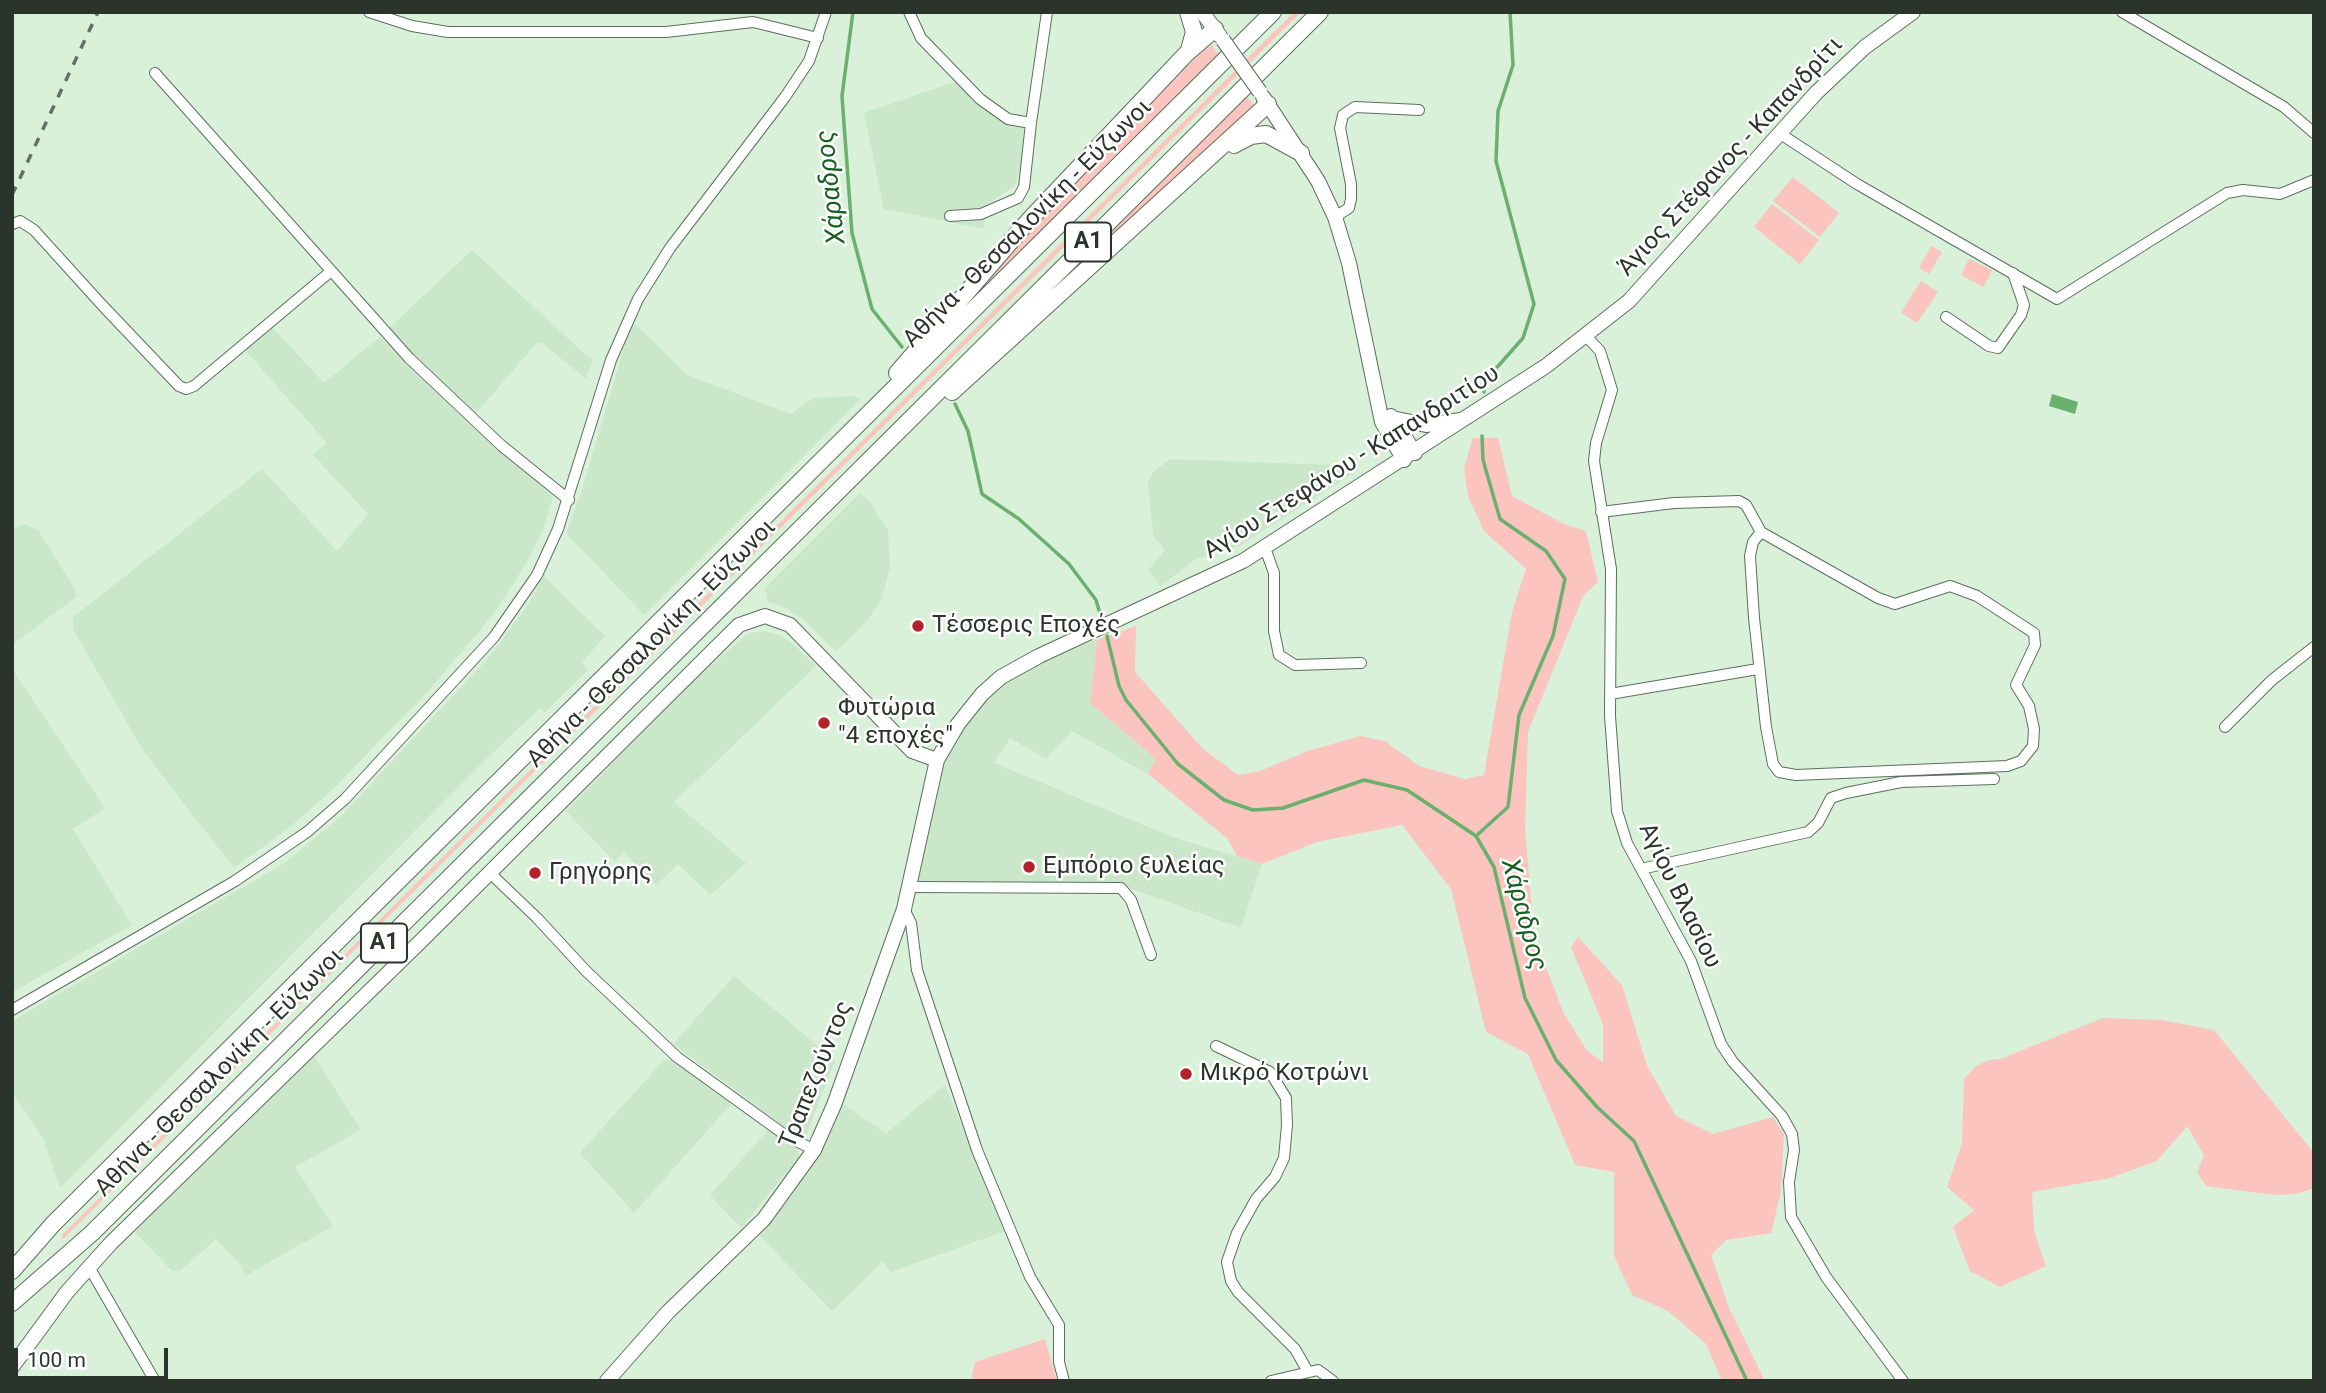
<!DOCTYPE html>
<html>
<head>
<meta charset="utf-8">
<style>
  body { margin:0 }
  #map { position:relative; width:2326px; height:1393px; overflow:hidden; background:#d9f0d9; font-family:Roboto,sans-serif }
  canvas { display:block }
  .frame { position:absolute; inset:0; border:14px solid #2b342b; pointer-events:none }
  .scale { position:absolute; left:14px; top:1348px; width:154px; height:32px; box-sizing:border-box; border:4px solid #2b342b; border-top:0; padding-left:9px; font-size:21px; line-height:24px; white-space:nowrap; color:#2b342b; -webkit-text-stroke:5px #fff; paint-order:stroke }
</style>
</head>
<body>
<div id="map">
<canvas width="2326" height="1393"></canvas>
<div class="frame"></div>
<div class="scale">100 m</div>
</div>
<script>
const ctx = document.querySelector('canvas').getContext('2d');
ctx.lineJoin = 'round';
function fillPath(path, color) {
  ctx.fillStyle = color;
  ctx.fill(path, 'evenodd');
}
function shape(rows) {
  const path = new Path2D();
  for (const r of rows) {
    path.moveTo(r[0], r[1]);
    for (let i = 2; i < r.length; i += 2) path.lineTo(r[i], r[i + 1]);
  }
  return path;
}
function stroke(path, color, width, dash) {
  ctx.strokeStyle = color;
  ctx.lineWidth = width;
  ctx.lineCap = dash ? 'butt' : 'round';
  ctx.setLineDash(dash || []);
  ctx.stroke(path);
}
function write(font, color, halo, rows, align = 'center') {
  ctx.font = font + ' Roboto,sans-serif';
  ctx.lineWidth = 5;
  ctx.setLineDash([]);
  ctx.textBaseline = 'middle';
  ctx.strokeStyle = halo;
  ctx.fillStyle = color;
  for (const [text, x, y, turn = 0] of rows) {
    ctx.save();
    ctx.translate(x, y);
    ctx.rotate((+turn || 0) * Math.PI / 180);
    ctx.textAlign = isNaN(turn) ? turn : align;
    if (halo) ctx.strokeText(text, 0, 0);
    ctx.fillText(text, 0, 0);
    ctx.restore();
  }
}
fillPath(shape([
  [957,81,991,114,1006,124,1024,127,1020,169,1014,186,986,205,984,229,884,209,864,113],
  [472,250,589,358,593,358,586,379,542,343,537,343,474,415,387,330],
  [632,321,687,375,791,414,813,398,855,396,860,400,644,615,566,533,580,496],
  [272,327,324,383,380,337,464,419,553,496,544,527,526,563,498,608,476,635,429,690,333,789,291,826,234,868,144,752,73,629,73,617,262,469,337,551,368,514,313,455,327,443,245,350],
  [1171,459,1356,466,1359,470,1239,546,1196,559,1160,586,1148,570,1165,550,1153,535,1148,482,1155,470],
  [860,493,869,501,888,531,890,568,881,601,862,627,836,651,805,621,788,609,768,602,765,588],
  [25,524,38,530,75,589,76,597,12,645,12,530],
  [544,576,605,636,582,662,588,670,545,712,540,708,485,760,60,1188,43,1138,12,1093,12,1021,286,862,340,817,490,656,527,606],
  [765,631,780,635,791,642,816,666,674,802,746,863,710,895,678,864,656,885,624,852,614,861,566,811,687,687,739,641,749,633],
  [1097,640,1090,703,1156,759,1148,774,1072,731,1046,759,1010,738,994,763,1175,838,1262,864,1241,928,1118,884,913,884,938,767,981,701,1009,678,1039,660],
  [12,669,105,808,73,829,132,925,12,992],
  [734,976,835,1060,804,1141,673,1044],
  [314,1056,361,1130,295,1167,333,1226,245,1276,240,1264,216,1239,180,1271,172,1271,134,1231],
  [672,1059,731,1104,634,1213,580,1153,663,1061],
  [945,1085,1005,1231,891,1272,883,1261,832,1311,758,1234,788,1201,809,1169,826,1141,841,1103,886,1133],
  [769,1129,797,1148,799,1157,741,1228,710,1195]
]), '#cae7ca');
fillPath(shape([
  [1294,12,1301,12,62,1240,62,1235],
  [1212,45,1219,55,938,332,1088,165,1204,49],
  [1245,93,1254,105,981,357],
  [1793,177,1839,213,1820,237,1773,201],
  [1772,204,1819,240,1800,264,1754,227],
  [1931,246,1942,252,1929,274,1919,268],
  [1969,259,1992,270,1984,287,1961,275],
  [1921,281,1938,292,1917,323,1901,312],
  [1473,438,1498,438,1512,496,1564,524,1586,531,1598,582,1583,596,1528,732,1525,829,1534,935,1563,1012,1587,1051,1603,1062,1603,1024,1571,947,1578,937,1622,985,1647,1066,1676,1116,1713,1134,1773,1117,1784,1134,1781,1191,1771,1233,1726,1240,1711,1255,1729,1308,1765,1381,1722,1381,1706,1344,1668,1311,1632,1295,1614,1256,1614,1172,1575,1165,1528,1054,1486,1032,1451,889,1402,825,1317,842,1262,864,1237,856,1227,838,1148,774,1156,759,1090,703,1097,640,1136,626,1135,672,1203,749,1238,775,1260,771,1308,751,1360,736,1385,741,1419,766,1465,779,1484,775,1512,612,1526,569,1484,531,1468,496,1464,468],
  [2103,1018,2161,1020,2214,1030,2314,1153,2314,1188,2296,1194,2274,1195,2206,1186,2197,1172,2204,1155,2187,1126,2157,1161,2110,1178,2032,1192,2034,1231,2046,1266,2000,1287,1970,1271,1953,1227,1974,1210,1947,1187,1962,1143,1964,1079,1975,1067,1988,1060,2000,1059],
  [1045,1339,1057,1381,971,1381,975,1362]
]), '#fbc4be');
fillPath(shape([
  [2052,394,2078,402,2075,414,2049,406]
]), '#6ab06e');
stroke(shape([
  [853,12,842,96,852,233,872,309,902,347],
  [1484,392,1484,382,1523,338,1534,304,1496,161,1498,111,1513,65,1510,12],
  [955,404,968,431,982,494,1019,519,1069,564,1096,600,1101,617],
  [1107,636,1119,686,1126,700,1178,764,1224,800,1253,810,1283,808,1364,780,1407,790,1476,836,1494,867,1525,998,1556,1060,1597,1107,1634,1141,1747,1381],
  [1476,836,1508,807,1519,715,1553,636,1565,579,1546,551,1500,519,1483,460,1482,436]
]), '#6ab06e', 3.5);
const minor = shape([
  [369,12,412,26,448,32,666,32,753,22,818,38],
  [909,12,921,38,980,99,1008,119,1031,123,1047,12],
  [2122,12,2284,107,2314,133],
  [155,73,409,358,502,446,569,500],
  [1779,133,1857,184,2057,299,2227,193,2243,190,2280,194,2314,180],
  [950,216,981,214,1018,198,1024,187,1031,123],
  [1335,217,1349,208,1351,199,1351,184,1340,128,1343,115,1355,107,1419,110],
  [13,224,20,221,34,230,102,305,179,386,186,389,194,386,330,272],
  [1946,317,1989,346,1998,348,2021,315,2024,305,2013,273],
  [1586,336,1600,351,1612,390,1596,443,1594,461,1611,569,1610,716,1617,811,1627,843,1691,961,1721,1044,1733,1062,1782,1116,1792,1134,1794,1150,1789,1182,1791,1217,1826,1277,1903,1381],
  [1601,512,1674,503,1739,501,1746,505,1761,532,1878,598,1895,604,1950,586,1977,596,2034,633,2035,645,2016,685,2029,706,2034,729,2033,746,2021,761,2007,766,1796,775,1779,772,1773,764,1766,727,1754,618,1750,556,1753,542,1761,532],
  [1265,548,1274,573,1274,631,1279,655,1295,665,1361,663],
  [1610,694,1758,669],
  [2225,727,2272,680,2314,647],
  [1641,869,1808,832,1818,823,1831,798,1846,793,1901,782,1994,779],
  [490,873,537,918,586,971,677,1057,785,1135,814,1150],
  [909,887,1121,888,1131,900,1151,955],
  [904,909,911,923,917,970,977,1150,1030,1277,1059,1325,1059,1362,1064,1381],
  [12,1010,235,881,307,832,345,799,494,637,537,575,558,529,611,360,638,299,670,248,785,97,809,61,826,12],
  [1216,1046,1270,1072,1286,1098,1287,1125,1284,1158,1275,1177,1256,1199,1237,1233,1227,1262,1231,1281,1238,1292,1295,1349,1307,1370],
  [89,1267,155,1381],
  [1271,1381,1318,1370,1333,1381]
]);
const major = shape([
  [1202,12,1220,36],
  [1263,97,1318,181,1335,217,1349,263,1382,422,1404,460],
  [1391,416,1415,453],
  [1392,418,1426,425,1461,420],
  [12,1367,67,1292,111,1243,422,940,739,625,765,616,790,625,912,751,937,760],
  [607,1381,668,1312,764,1219,814,1150,834,1105,904,909,937,760,958,724,982,694,1001,677,1039,656,1243,561,1546,366,1629,301,1816,93,1865,47,1913,12]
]);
const highway = shape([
  [1188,12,1194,32,1189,50],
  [1234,145,1251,136,1266,134,1301,153],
  [897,373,1031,218,1186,54,1215,29],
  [952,392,1268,104],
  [12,1271,53,1224,1273,12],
  [12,1303,92,1233,1320,12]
]);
stroke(minor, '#5b705b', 12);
stroke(major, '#5b705b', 16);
stroke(highway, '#5b705b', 18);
stroke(minor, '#fff', 10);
stroke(major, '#fff', 14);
stroke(highway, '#fff', 16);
stroke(shape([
  [12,195,98,12]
]), '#637163', 3.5, [9, 9]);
const majorBridge = shape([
  [1223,40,1260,92]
]);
stroke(majorBridge, '#5b705b', 16, []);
stroke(majorBridge, '#fff', 14);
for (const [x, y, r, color] of [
  [918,626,7,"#b32229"],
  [824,723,7,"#b32229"],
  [1029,867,7,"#b32229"],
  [535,873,7,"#b32229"],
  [1186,1074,7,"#b32229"]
]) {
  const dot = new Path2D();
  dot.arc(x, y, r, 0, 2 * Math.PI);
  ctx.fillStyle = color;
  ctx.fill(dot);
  stroke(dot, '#fff', 2.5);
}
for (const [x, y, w] of [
  [1088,242,46],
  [384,943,46]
]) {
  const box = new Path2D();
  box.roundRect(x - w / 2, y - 19.5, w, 39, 5);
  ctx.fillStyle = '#fff';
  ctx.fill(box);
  stroke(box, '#2b342b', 2);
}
write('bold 23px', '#2b342b', null, [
  ["Α1",1088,242],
  ["Α1",384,943]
]);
write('24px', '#2b342b', '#fff', [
  ["Άγιος Στέφανος - Καπανδρίτι",1731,157,-47],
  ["Αθήνα - Θεσσαλονίκη - Εύζωνοι",1028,224,-45],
  ["Αγίου Στεφάνου - Καπανδριτίου",1352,463,-32],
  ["Αθήνα - Θεσσαλονίκη - Εύζωνοι",652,644,-45],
  ["Αγίου Βλασίου",1679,896,64],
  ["Αθήνα - Θεσσαλονίκη - Εύζωνοι",220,1073,-45],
  ["Τραπεζούντος",817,1075,-68]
]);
write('24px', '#2b342b', '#fff', [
  ["Τέσσερις Εποχές",932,626],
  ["Φυτώρια",838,709],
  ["\"4 εποχές\"",838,737],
  ["Εμπόριο ξυλείας",1043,867],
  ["Γρηγόρης",549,873],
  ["Μικρό Κοτρώνι",1200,1074]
], 'left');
write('italic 26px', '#166021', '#fff', [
  ["Χάραδρος",832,187,-96],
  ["Χάραδρος",1523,915,75]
]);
</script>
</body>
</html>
